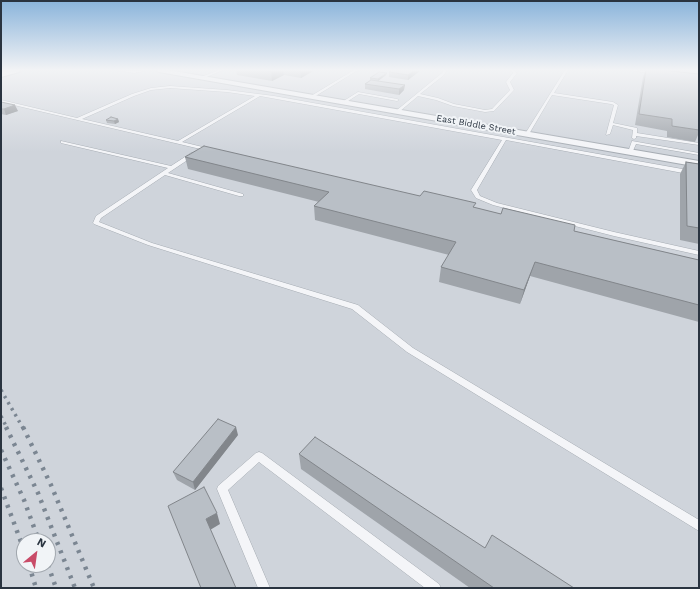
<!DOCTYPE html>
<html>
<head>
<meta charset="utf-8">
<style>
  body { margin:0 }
  #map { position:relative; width:700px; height:589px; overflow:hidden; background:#e1e5e9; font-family:"Work Sans",sans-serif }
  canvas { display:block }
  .frame { position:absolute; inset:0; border:2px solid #2a3440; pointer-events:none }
  .north { position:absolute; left:16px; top:533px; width:40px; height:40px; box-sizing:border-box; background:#f1f4f7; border:1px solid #a1a7ae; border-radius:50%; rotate:29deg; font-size:11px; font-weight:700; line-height:16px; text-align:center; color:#2a3440 }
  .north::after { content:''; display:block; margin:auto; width:14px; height:18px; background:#c94b68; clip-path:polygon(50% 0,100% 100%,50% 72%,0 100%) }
</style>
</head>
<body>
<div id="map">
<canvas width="700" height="589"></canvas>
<div class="frame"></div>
<div class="north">N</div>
</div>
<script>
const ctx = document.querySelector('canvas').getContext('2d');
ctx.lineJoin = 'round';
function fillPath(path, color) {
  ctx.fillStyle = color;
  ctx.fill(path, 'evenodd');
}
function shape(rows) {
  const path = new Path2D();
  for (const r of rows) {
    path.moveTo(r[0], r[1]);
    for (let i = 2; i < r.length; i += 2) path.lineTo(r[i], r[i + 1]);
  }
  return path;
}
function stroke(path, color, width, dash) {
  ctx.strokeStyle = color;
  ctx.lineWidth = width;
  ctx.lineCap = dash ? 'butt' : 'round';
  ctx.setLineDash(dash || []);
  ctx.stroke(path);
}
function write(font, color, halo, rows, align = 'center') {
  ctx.font = font + ' "Work Sans",sans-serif';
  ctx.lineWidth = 4;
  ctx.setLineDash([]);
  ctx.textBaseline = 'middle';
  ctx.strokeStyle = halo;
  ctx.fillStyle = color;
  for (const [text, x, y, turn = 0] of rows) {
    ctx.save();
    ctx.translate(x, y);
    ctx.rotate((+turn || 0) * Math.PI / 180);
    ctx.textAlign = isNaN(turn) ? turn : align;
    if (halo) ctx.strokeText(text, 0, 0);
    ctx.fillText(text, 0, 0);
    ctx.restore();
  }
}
fillPath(shape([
  [23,70,699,70,699,588,1,588,1,76],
  [24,541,48,541,48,565,24,565]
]), '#cfd4db');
const lane = shape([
  [117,70,134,71,148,70,134,73,117,70],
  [219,70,223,70,204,78,201,77,219,70],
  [354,70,358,70,314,97,311,96,354,70],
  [444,70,447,70,444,75,420,94,438,98,454,104,485,110,492,109,510,90,506,82,513,73,511,70,513,70,517,73,510,82,514,90,494,111,485,112,453,106,436,100,418,96,399,112,397,112,397,110,442,73,444,70],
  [565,70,568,70,554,93,613,102,618,105,613,123,637,128,637,133,699,143,699,145,636,136,636,138,634,139,632,138,633,130,613,125,610,134,606,135,614,105,611,104,552,95,529,134,525,135,525,134,565,70],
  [630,70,636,70,655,73,653,74,630,70],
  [170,86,227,90,274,96,699,172,699,176,506,140,477,190,480,196,497,203,614,232,699,251,699,255,614,236,493,205,476,198,471,190,502,140,260,96,182,142,211,149,211,150,209,151,1,102,1,100,77,118,132,94,151,88,170,86],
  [170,88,227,92,255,96,178,141,82,119,134,96,151,90,170,88],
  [358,92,397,99,399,100,397,101,359,94,345,103,342,102,358,92],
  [61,141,171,166,191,153,195,153,195,155,168,173,243,194,243,196,239,196,165,175,101,218,99,222,152,243,358,305,413,348,699,520,699,531,407,352,352,309,148,245,94,224,93,223,96,216,168,168,61,143,61,141],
  [632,141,699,153,699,155,636,144,632,153,628,153,628,152,632,141],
  [259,452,262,453,439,584,441,588,425,588,259,462,228,490,270,588,258,588,217,489,218,486,256,453,259,452]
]);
const street = shape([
  [156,70,168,70,699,161,699,167,159,72,156,70]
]);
const secondary = shape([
  [7,70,21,70,19,72,1,77,1,71,7,70]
]);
stroke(lane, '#a6acb3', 1);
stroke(street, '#a6acb3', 2);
stroke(secondary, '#a6acb3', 2);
fillPath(lane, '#f4f5f8');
fillPath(street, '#f4f5f8');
fillPath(secondary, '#fff');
stroke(shape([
  [1,390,23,428],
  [1,416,7,428]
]), '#7b8692', 3.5, [2.5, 4.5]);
stroke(shape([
  [6,427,38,493,75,588],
  [23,427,51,485,94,588],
  [1,450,24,500,39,541],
  [1,488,24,550],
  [29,565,36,588],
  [48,565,56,588]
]), '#7b8692', 4.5, [3, 6]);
fillPath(shape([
  [63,70,77,70,72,71],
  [236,70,315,70,301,78,284,75,272,81,237,75],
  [421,70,408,80,389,77,389,72],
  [646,70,662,70,699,74,699,136,698,135,695,142,667,137,667,131,635,125,643,77],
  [386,75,378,81,404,90,399,95,365,89,365,84,370,80,370,78],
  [1,102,18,111,6,115,1,114],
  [118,119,119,122,115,124,107,123,106,120],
  [185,157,420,196,475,208,699,260,699,322,530,276,520,304,439,282,441,267,449,255,315,220,314,206,319,202,188,169],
  [686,162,699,164,699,244,680,240,680,174],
  [238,435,195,490,177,480,173,472],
  [299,454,485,548,574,588,470,588,301,469]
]), '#9fa4aa');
fillPath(shape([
  [71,70,77,70,72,71],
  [274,70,283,70,284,75,272,81,271,71],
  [300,70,315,70,301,78],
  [415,70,421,70,408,80,408,75],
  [387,73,386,75,378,81,378,79],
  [405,85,404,90,399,95,399,89],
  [15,105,18,111,6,115,4,109],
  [118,119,119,122,115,124,114,121],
  [535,262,520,304,524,290],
  [236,427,238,435,195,490,193,482],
  [217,513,220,524,210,530,206,519]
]), '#82868b');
const building = shape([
  [261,70,274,70,271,71,261,70],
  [392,70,415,70,408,75,389,72,392,70],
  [646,70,662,70,699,74,699,130,672,126,672,119,639,114,646,70],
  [379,72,387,73,378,79,370,78,379,72],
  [371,80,405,85,399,89,365,84,371,80],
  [1,102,15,105,4,109,1,109,1,102],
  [111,117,118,119,114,121,106,120,111,117],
  [204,146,420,196,424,191,476,203,473,207,501,214,503,208,575,225,574,231,699,260,699,305,535,262,524,290,441,267,456,242,314,206,329,192,185,157,204,146],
  [686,162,699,164,699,228,687,226,686,162],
  [218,419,236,427,193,482,173,472,218,419],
  [315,437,485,548,492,535,574,588,494,588,299,454,315,437],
  [204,487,217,513,206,519,236,588,201,588,168,506,204,487]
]);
fillPath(building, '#b9bfc6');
stroke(building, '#82868b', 1);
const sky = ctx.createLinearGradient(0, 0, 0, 152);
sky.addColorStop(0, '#8ab4db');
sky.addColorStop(0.46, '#f2f3f5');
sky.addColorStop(1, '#f2f3f500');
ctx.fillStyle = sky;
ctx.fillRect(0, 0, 700, 152);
write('9px', '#2a3440', '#f1f4f7', [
  ["East Biddle Street",476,125,10]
]);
</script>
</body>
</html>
